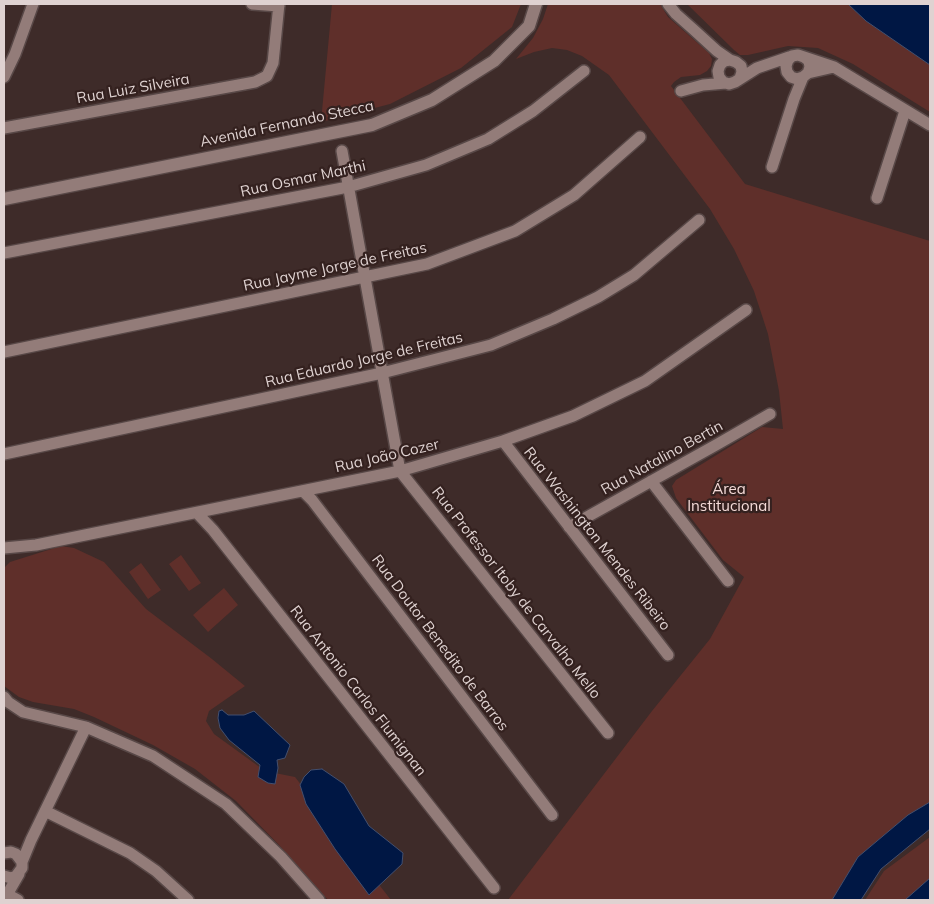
<!DOCTYPE html>
<html>
<head>
<meta charset="utf-8">
<style>
  body { margin:0 }
  #map { position:relative; width:934px; height:904px; overflow:hidden; background:#3e2b29; font-family:Mulish,sans-serif }
  canvas { display:block }
  .frame { position:absolute; inset:0; border:5px solid #dfd2d1; pointer-events:none }
</style>
</head>
<body>
<div id="map">
<canvas width="934" height="904"></canvas>
<div class="frame"></div>
</div>
<script>
const ctx = document.querySelector('canvas').getContext('2d');
ctx.lineJoin = 'round';
function fillPath(path, color) {
  ctx.fillStyle = color;
  ctx.fill(path, 'evenodd');
}
function shape(rows) {
  const path = new Path2D();
  for (const r of rows) {
    path.moveTo(r[0], r[1]);
    for (let i = 2; i < r.length; i += 2) path.lineTo(r[i], r[i + 1]);
  }
  return path;
}
function stroke(path, color, width, dash) {
  ctx.strokeStyle = color;
  ctx.lineWidth = width;
  ctx.lineCap = dash ? 'butt' : 'round';
  ctx.setLineDash(dash || []);
  ctx.stroke(path);
}
function write(font, color, halo, rows, align = 'center') {
  ctx.font = font + ' Mulish,sans-serif';
  ctx.lineWidth = 4.5;
  ctx.setLineDash([]);
  ctx.textBaseline = 'middle';
  ctx.strokeStyle = halo;
  ctx.fillStyle = color;
  for (const [text, x, y, turn = 0] of rows) {
    ctx.save();
    ctx.translate(x, y);
    ctx.rotate((+turn || 0) * Math.PI / 180);
    ctx.textAlign = isNaN(turn) ? turn : align;
    if (halo) ctx.strokeText(text, 0, 0);
    ctx.fillText(text, 0, 0);
    ctx.restore();
  }
}
fillPath(shape([
  [332,4,521,4,512,27,461,68,390,104,321,122],
  [548,4,660,4,668,17,709,53,712,59,711,66,707,71,700,75,681,77,674,82,671,86,745,184,930,241,930,802,908,815,858,857,832,900,508,900,652,711,710,639,744,577,723,560,676,498,672,486,676,480,762,427,783,429,779,391,768,334,754,291,734,249,710,209,609,75,582,56,567,50,552,48,534,52,516,59,533,38,543,19],
  [687,4,848,4,866,21,930,65,930,112,853,64,818,48,788,46,748,55,740,55,734,50],
  [61,546,74,548,104,562,146,609,212,659,245,686,209,711,206,721,214,734,265,771,295,777,391,900,328,900,279,845,236,801,195,769,153,745,94,717,74,709,33,702,19,697,4,686,4,568,10,562],
  [181,555,201,583,189,591,169,564],
  [141,563,161,590,148,599,129,572],
  [224,588,238,605,208,632,193,615],
  [930,837,930,878,905,900,865,900,884,871]
]), '#5f2f2a');
const water = shape([
  [848,4,930,4,930,65,866,21,848,4],
  [222,710,228,715,244,715,254,711,290,745,285,758,277,760,278,768,275,784,268,783,258,777,260,765,229,740,220,728,218,718,219,711,222,710],
  [322,769,344,784,369,826,403,853,402,864,369,895,335,849,306,804,300,785,304,777,311,770,322,769],
  [930,802,930,829,881,869,861,900,832,900,858,857,908,815,930,802],
  [930,878,930,900,905,900,930,878]
]);
fillPath(water, '#001744');
stroke(water, '#434f6e', 1);
const minor = shape([
  [252,4,279,6],
  [668,4,676,14,694,30,717,51,730,60],
  [804,57,834,67,930,125],
  [808,73,810,67,809,61,804,57,798,55,792,56,788,60,786,66,787,72,791,77,797,79,803,77,808,73,834,67],
  [4,77,15,54,33,4],
  [740,78,742,72,741,66,736,62,730,60,724,61,720,65,718,71,719,77,723,82,729,84,735,82,757,68,792,56],
  [681,91,703,85,726,83],
  [4,128,255,82,267,76,273,63,279,4],
  [342,151,400,471,608,733],
  [772,167,794,99,803,77],
  [877,198,905,111],
  [4,253,348,187,426,165,488,139,533,111,584,71],
  [4,352,427,264,515,231,574,195,640,137],
  [503,441,668,655],
  [4,454,382,373,491,345,553,319,598,297,634,275,699,220],
  [651,481,728,581],
  [303,491,312,500,552,815],
  [197,513,213,530,494,888],
  [569,527,716,445,770,414],
  [4,548,36,545,400,471,503,441,573,416,645,381,746,310],
  [4,697,8,702,23,712,86,727,153,756,226,804,281,857,319,900],
  [45,811,130,853,156,871,188,900],
  [4,853,11,852,16,854,22,862,22,868,16,876,11,878,4,876],
  [22,862,31,840,86,727],
  [7,894,18,900],
  [4,900,19,874]
]);
const tertiary = shape([
  [4,199,372,125,432,100,494,61,529,26,536,4]
]);
stroke(minor, '#584847', 14);
stroke(tertiary, '#584847', 15);
stroke(minor, '#937c79', 11);
stroke(tertiary, '#937c79', 12);
write('15px', '#dfd2d1', '#34211f', [
  ["Rua Luiz Silveira",133,89,-10],
  ["Avenida Fernando Stecca",287,124,-12],
  ["Rua Osmar Marthi",303,179,-12],
  ["Rua Jayme Jorge de Freitas",335,267,-12],
  ["Rua Eduardo Jorge de Freitas",364,360,-13],
  ["Rua João Cozer",387,456,-13],
  ["Rua Natalino Bertin",662,458,-29],
  ["Rua Washington Mendes Ribeiro",597,539,52],
  ["Rua Professor Itoby de Carvalho Mello",516,593,52],
  ["Rua Doutor Benedito de Barros",440,643,53],
  ["Rua Antonio Carlos Flumignan",358,691,52]
]);
write('15px', '#f5dbd8', '#34211f', [
  ["Área",729,489],
  ["Institucional",729,506]
]);
</script>
</body>
</html>
